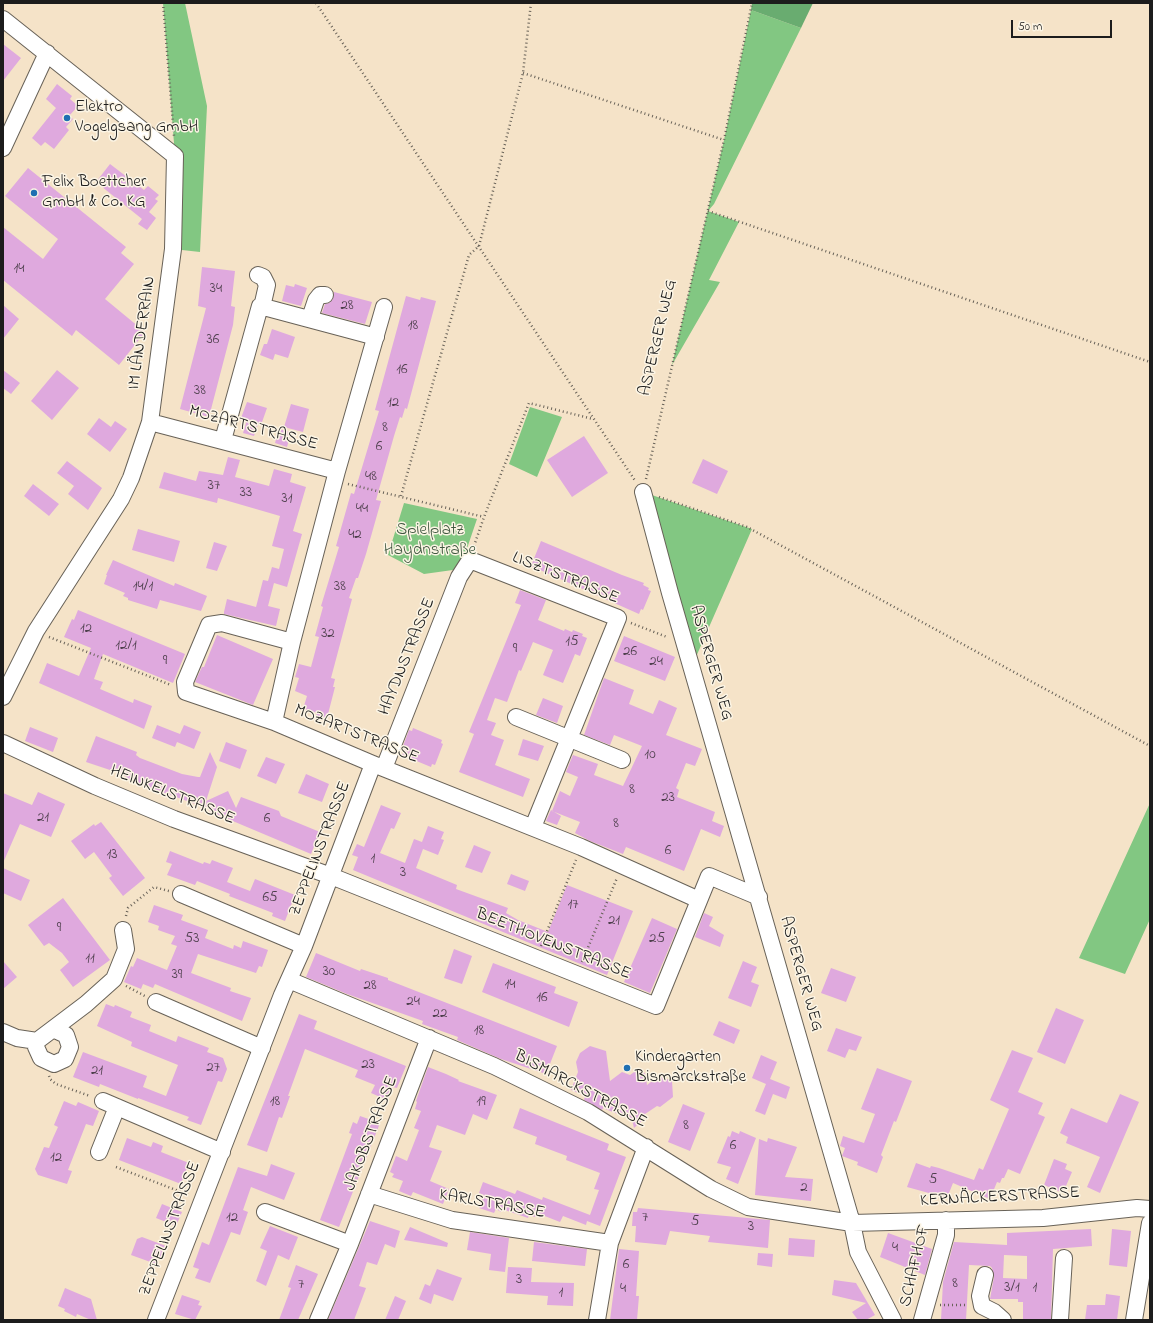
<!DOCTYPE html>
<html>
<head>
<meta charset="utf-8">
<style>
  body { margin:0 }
  #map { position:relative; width:1153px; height:1323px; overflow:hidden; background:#f5e3c8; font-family:"Indie Flower",sans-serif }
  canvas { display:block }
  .frame { position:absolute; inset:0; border:4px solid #1c1c1c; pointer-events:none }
  .scale { position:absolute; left:1011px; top:20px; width:101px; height:18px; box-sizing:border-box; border:2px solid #1c1c1c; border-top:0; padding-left:5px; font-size:12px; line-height:14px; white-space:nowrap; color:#1c1c1c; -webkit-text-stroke:3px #fcf5e5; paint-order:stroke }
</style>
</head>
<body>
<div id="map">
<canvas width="1153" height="1323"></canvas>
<div class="frame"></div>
<div class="scale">50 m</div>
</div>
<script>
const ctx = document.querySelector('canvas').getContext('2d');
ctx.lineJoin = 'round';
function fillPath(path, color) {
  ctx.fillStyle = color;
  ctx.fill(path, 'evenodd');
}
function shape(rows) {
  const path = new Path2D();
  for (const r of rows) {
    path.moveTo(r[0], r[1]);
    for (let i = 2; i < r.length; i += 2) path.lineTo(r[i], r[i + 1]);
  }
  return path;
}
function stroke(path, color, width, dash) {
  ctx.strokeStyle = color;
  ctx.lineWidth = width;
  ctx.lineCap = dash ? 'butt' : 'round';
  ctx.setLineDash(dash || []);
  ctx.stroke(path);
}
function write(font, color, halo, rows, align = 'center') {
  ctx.font = font + ' "Indie Flower",sans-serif';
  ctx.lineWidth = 3;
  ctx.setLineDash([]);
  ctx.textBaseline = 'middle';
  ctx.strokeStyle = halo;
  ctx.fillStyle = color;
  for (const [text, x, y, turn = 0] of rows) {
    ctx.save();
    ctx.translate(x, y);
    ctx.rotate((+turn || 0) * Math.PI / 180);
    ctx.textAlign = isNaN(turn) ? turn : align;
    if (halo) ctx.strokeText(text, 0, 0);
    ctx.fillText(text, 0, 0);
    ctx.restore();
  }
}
fillPath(shape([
  [163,3,185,3,207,106,200,252,173,249,175,156],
  [751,10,801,28,714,204,708,211,739,222,709,280,720,282,672,365,724,140],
  [530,407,562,417,537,477,509,464],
  [643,492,752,529,692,666],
  [404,503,477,519,460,569,424,574,388,555],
  [1150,803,1150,919,1125,974,1079,958]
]), '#82c782');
fillPath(shape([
  [752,3,813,3,801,28,751,10]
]), '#69ac70');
fillPath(shape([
  [3,44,21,58,3,81],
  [57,84,72,96,70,99,78,106,69,116,73,119,66,127,69,130,54,149,45,142,41,146,32,138,56,108,46,99],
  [110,164,144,190,148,186,159,195,155,199,158,201,149,212,156,218,147,230,138,224,142,219,96,182],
  [28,168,126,247,121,253,134,264,105,299,145,332,119,365,76,330,72,336,3,280,3,227,43,259,58,239,5,196],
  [202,267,235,271,231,306,235,307,233,325,209,417,180,409,206,308,198,306],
  [295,284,307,288,301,306,282,301,286,285,294,287],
  [334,292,372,302,365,324,322,313,325,304,329,303,333,299],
  [406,296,420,300,421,297,436,301,407,409,405,408,402,418,400,417,394,436,376,500,381,501,366,554,358,578,356,578,349,598,352,599,331,678,335,679,333,687,335,687,327,718,316,716,317,713,303,709,307,696,295,691,299,678,295,677,299,664,311,667,319,637,315,636,323,607,321,606,339,547,336,546,351,493,354,494,379,411,375,410],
  [3,305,19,319,3,339],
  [272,329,295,337,288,358,275,354,273,360,260,355,264,344,267,344],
  [3,370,20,383,11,394,3,388],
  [57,370,79,388,52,420,31,401],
  [247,402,267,408,261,425,258,424,254,436,243,433,247,420,241,418],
  [291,404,309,409,303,432,284,427],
  [99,418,111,427,115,421,127,429,110,452,87,434],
  [279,429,291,432,287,447,275,443],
  [584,436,608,473,572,497,547,460],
  [228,457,240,460,235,477,269,486,274,469,292,474,290,482,306,487,293,531,302,534,287,587,274,583,268,606,280,609,276,626,224,614,224,612,227,599,256,607,263,580,268,581,272,567,279,569,284,549,272,546,280,516,218,498,217,503,159,488,164,472,196,481,199,471,223,475],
  [703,459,728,471,717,494,692,483],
  [67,461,102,488,88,510,68,494,74,486,57,473],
  [33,484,59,504,49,516,24,496],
  [138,529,180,541,174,562,132,550],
  [541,541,622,575,644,583,643,585,649,588,648,590,651,591,643,610,641,609,639,614,531,566],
  [214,542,227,546,217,571,206,568],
  [113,560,174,586,175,583,207,596,201,611,160,600,157,609,128,600,128,598,123,596,125,593,104,584,107,575,106,575],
  [520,590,546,600,538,620,564,631,565,629,572,632,573,630,583,634,582,636,587,638,580,656,575,654,563,683,543,675,553,650,533,642,521,671,519,670,507,702,495,698,487,720,496,723,491,735,504,740,495,765,530,779,523,797,459,772,474,734,469,732,521,605,515,603],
  [78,610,185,654,173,683,103,654,94,679,103,682,100,689,133,703,134,699,152,706,144,729,39,683,47,663,79,676,91,648,64,637,72,619,74,620],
  [217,635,273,659,253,705,195,682,202,667,204,667],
  [624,636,675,657,665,681,614,661],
  [604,678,634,690,629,704,653,714,659,700,677,708,666,735,702,749,695,766,686,763,676,788,679,790,677,797,715,812,712,821,724,826,720,837,701,829,684,871,626,847,623,854,590,841,575,833,580,822,552,811,560,791,570,796,578,777,566,772,573,755,598,764,594,775,623,786,642,746,614,735,610,745,584,735],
  [543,698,563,706,557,723,536,715],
  [157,725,180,734,184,725,201,732,194,749,177,742,175,747,152,738],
  [30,727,58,738,53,752,25,741],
  [413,728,442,740,441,743,443,744,435,765,432,764,431,767,402,755,404,750,402,749,409,730,412,731],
  [96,736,137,752,136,755,140,758,182,774,198,777,200,777,210,752,217,767,206,801,228,791,236,808,241,797,279,811,281,816,320,832,311,854,209,811,209,809,126,779,127,777,119,773,86,762],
  [523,739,544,746,538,761,518,755],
  [226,742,247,750,240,769,219,761],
  [266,757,285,764,276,784,257,776],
  [306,774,329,784,322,802,298,793],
  [38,792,65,804,51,837,20,824,3,863,3,793,32,805],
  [381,805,401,813,394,829,391,828,380,853,405,863,414,839,422,842,428,826,444,832,441,839,444,840,438,855,423,849,416,868,457,885,456,889,508,908,506,913,518,920,548,932,567,885,633,911,607,975,353,870,358,857,352,855,357,844,364,847],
  [551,810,561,816,557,825,546,821],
  [101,822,145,878,123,896,109,878,112,876,94,852,85,859,71,841,94,824,95,826],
  [474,845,491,852,482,873,465,867],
  [170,851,203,864,204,862,210,864,212,860,233,868,227,882,250,891,255,879,295,895,285,921,272,916,273,913,229,896,230,894,197,881,195,885,167,875,172,864,166,862],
  [3,868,30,880,21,901,3,893],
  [511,874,529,881,525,891,507,884],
  [63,898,110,960,73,987,60,970,69,962,62,953,49,943,44,946,28,925],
  [154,905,183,915,181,920,208,930,205,938,233,949,234,945,241,948,243,941,268,950,262,967,259,966,256,973,198,954,191,973,231,988,230,991,251,998,242,1021,155,984,153,988,143,984,141,989,124,982,131,966,133,967,137,958,167,970,177,946,171,944,175,936,158,930,159,926,148,922],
  [704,913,713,917,709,926,724,935,720,947,695,937],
  [652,918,677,929,650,993,624,982],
  [454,949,472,956,462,984,444,978],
  [316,953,360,971,361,969,388,978,388,980,557,1046,546,1074,501,1059,457,1040,458,1037,422,1024,423,1021,347,994,306,977],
  [3,961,17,977,3,989],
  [743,961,757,967,751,982,759,985,751,1007,728,998],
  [493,963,556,987,554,993,578,1002,569,1027,482,992],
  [831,968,856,977,846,1002,821,993],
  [106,1004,114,1007,115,1005,132,1012,130,1017,151,1025,149,1031,176,1042,178,1036,209,1048,207,1052,223,1058,227,1069,222,1082,218,1081,201,1125,187,1120,189,1117,138,1098,138,1099,100,1084,99,1087,73,1077,83,1052,147,1076,143,1087,166,1096,178,1065,131,1046,132,1042,97,1026],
  [1056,1008,1084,1020,1065,1064,1037,1052],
  [299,1014,317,1021,314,1029,406,1066,397,1088,393,1087,387,1100,371,1093,375,1085,355,1077,358,1070,305,1049,288,1096,290,1096,282,1118,279,1117,267,1152,247,1145],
  [719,1021,740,1030,734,1044,713,1035],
  [836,1028,862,1037,856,1051,849,1049,845,1058,827,1051],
  [590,1046,606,1051,610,1081,622,1072,630,1075,637,1070,645,1073,647,1085,659,1076,672,1081,673,1097,660,1107,657,1106,642,1116,643,1120,634,1128,632,1120,603,1108,602,1110,584,1100,585,1096,571,1090,578,1072,576,1062,580,1053],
  [1012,1050,1033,1058,1018,1092,1043,1103,1038,1114,1045,1117,1020,1174,1008,1169,1004,1178,1002,1178,1000,1183,997,1182,990,1199,953,1183,947,1198,907,1187,916,1163,930,1168,931,1166,939,1168,974,1180,979,1168,983,1170,1009,1109,990,1100],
  [761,1055,777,1062,770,1079,790,1087,786,1099,773,1094,765,1115,755,1111,766,1084,752,1078],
  [428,1067,446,1074,459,1080,458,1081,497,1095,487,1120,473,1114,465,1135,437,1125,429,1147,442,1151,430,1181,449,1189,443,1204,413,1192,411,1196,399,1191,403,1181,392,1177,394,1174,390,1172,396,1156,407,1161,419,1130,414,1128,421,1111,415,1109,417,1102,416,1101],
  [877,1068,912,1081,896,1122,894,1121,881,1155,883,1157,877,1173,857,1165,858,1162,842,1156,845,1148,840,1146,843,1136,864,1143,875,1114,861,1109],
  [1120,1094,1139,1102,1100,1193,1087,1187,1100,1157,1066,1143,1068,1137,1060,1133,1071,1108,1107,1123],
  [64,1101,76,1106,78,1102,99,1111,93,1126,86,1124,68,1170,72,1171,67,1184,38,1175,35,1169,44,1147,49,1148,53,1138,58,1127,54,1125],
  [683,1104,705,1113,690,1151,668,1142],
  [520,1108,609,1144,607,1150,626,1157,600,1226,587,1221,586,1225,563,1216,560,1222,537,1213,535,1217,529,1215,528,1218,502,1209,501,1212,496,1209,494,1213,479,1208,484,1195,479,1193,483,1182,515,1194,517,1190,542,1200,543,1197,590,1215,599,1190,594,1189,600,1173,566,1160,567,1156,535,1144,537,1137,513,1128],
  [360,1116,380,1123,339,1227,320,1220,352,1134,349,1133,353,1122,357,1124],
  [732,1131,739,1134,740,1131,756,1138,738,1184,726,1179,731,1167,717,1163,728,1136,730,1137],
  [127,1138,151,1147,153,1142,163,1146,161,1152,189,1163,181,1184,119,1160],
  [768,1138,797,1147,785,1177,813,1179,811,1201,755,1195,759,1139,767,1142],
  [1054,1159,1067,1164,1065,1169,1072,1172,1063,1193,1044,1185],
  [271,1164,295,1173,284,1200,251,1187,243,1210,248,1212,240,1235,231,1232,210,1283,195,1278,199,1269,193,1267,202,1242,209,1245,238,1167,267,1176],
  [162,1204,182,1212,176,1226,156,1218],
  [638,1208,770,1220,768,1248,708,1242,710,1236,670,1231,666,1245,635,1242,636,1226,632,1226,633,1212,637,1212],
  [370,1221,400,1231,395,1248,385,1244,377,1265,367,1262,359,1286,366,1288,354,1320,328,1320],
  [270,1226,298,1237,289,1260,278,1255,266,1286,256,1281,267,1251,260,1248],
  [410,1227,448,1243,447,1247,404,1240],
  [1091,1229,1092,1246,1053,1249,1051,1320,1023,1320,1023,1302,1018,1302,1018,1299,990,1299,994,1277,992,1268,990,1266,969,1265,966,1320,941,1320,943,1282,954,1242,1007,1245,1007,1233],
  [1004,1255,1027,1256,1027,1279,1003,1278],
  [1112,1229,1131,1231,1127,1267,1109,1265],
  [470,1232,509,1238,505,1272,489,1270,491,1254,467,1250],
  [888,1233,932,1249,925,1275,880,1257],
  [142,1237,166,1246,161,1259,158,1258,156,1264,131,1255,137,1239],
  [789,1238,815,1240,814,1257,788,1255],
  [534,1242,587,1249,585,1266,532,1261],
  [619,1249,639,1251,636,1296,639,1296,637,1320,610,1320],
  [758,1253,773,1254,772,1267,757,1265],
  [296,1265,318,1274,298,1320,279,1320,291,1288,288,1287],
  [508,1267,532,1268,531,1282,574,1283,573,1306,547,1305,548,1296,506,1293],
  [437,1269,462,1278,453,1301,434,1294,431,1304,419,1299,425,1284,430,1286],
  [834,1280,856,1283,875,1315,866,1320,858,1320,852,1312,866,1303,832,1295],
  [65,1288,91,1299,97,1320,91,1320,77,1314,76,1317,64,1311,65,1309,58,1306],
  [1106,1294,1120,1296,1117,1320,1085,1320,1087,1305,1105,1305],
  [182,1295,200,1301,198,1305,202,1306,195,1320,175,1314],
  [395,1296,406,1301,398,1320,385,1320]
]), '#dfa9de');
const minor = shape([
  [3,19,175,156,173,249,150,422,131,478,121,499,36,631,3,697],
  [3,148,47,53],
  [258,275,263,277,267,285,262,307],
  [310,318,316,300,320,295,325,295],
  [150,422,337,471,292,642,274,722,373,764,581,847,699,900],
  [223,440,260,306,376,337],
  [337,471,384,307],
  [643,492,670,593,852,1223,858,1252,893,1320],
  [516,717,622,760],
  [274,722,186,692,185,682,209,625,222,623,292,642],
  [3,743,95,786,174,819,331,876,656,1006,709,876,759,897],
  [384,768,459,577,470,560,618,618,533,827],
  [181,894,304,946],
  [289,980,494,1066,588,1112,711,1189,748,1207,852,1223,1043,1218,1137,1208,1150,1209],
  [156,1002,262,1048],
  [3,1032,17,1038,37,1041,86,1004,114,979,126,949,123,930],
  [37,1041,36,1047,41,1058,54,1064,65,1059,70,1047,66,1035,53,1029],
  [103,1101,222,1152],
  [99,1152,117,1107],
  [369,1194,452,1220,610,1243],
  [265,1212,350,1244],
  [985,1275,980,1296,982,1306,994,1312,1003,1320],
  [156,1320,282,995,304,946,373,764],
  [318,1320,350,1244,429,1038],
  [597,1320,610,1243,646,1147],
  [922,1320,946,1235,946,1220],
  [1060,1320,1064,1258],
  [1134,1320,1150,1223]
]);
stroke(minor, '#686258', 18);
stroke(shape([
  [163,3,174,136],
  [316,3,636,482],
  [523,73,724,140],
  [708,211,1150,362],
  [646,479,724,140,752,3],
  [348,484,484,517],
  [401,496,469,255,479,246,523,73,531,3],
  [659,497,747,527,1150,746],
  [474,546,484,517,529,403,593,419],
  [631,623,667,637],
  [49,637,171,685],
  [126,916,128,908,154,887,169,891],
  [541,946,576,860],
  [582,962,617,878],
  [126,986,145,996],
  [49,1076,50,1079,56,1084,90,1096],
  [116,1167,189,1195],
  [940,1305,967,1305]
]), '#686258', 2.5, [1, 3]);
stroke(minor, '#fff', 16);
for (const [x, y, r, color] of [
  [67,118,4,"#1f6fb2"],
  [34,193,4,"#1f6fb2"],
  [627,1068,4,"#1f6fb2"]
]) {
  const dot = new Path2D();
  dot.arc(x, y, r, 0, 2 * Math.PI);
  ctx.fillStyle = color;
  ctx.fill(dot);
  stroke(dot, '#fcf5e5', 1.5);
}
write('15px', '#4d3f4c', null, [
  ["14",19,270],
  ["34",216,290],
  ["28",347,307],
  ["18",413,327],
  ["36",213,341],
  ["16",402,371],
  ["38",200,392],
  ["12",393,404],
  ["8",385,429],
  ["6",379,448],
  ["48",371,478],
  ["37",214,487],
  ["33",246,494],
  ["31",287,500],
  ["44",362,510],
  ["42",355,536],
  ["14/1",143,588],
  ["38",340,588],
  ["12",86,630],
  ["32",328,635],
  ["15",572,643],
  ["12/1",126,647],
  ["9",515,650],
  ["26",630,653],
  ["9",165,662],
  ["24",656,663],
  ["10",650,756],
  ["8",632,791],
  ["23",668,799],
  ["21",43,819],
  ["6",267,820],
  ["8",616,825],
  ["6",668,852],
  ["13",112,856],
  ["1",373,860],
  ["3",403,874],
  ["65",270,899],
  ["17",573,906],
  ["21",614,922],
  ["9",59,929],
  ["53",192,940],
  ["25",657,940],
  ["11",90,960],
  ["30",329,973],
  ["39",177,976],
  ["14",510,986],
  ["28",370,987],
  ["16",542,999],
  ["24",413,1003],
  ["22",440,1015],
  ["18",479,1032],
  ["23",368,1066],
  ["27",213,1069],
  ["21",97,1072],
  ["18",275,1103],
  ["19",481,1103],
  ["8",686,1127],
  ["6",733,1147],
  ["12",56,1159],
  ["5",933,1181],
  ["2",804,1189],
  ["12",232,1219],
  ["7",645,1219],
  ["5",695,1223],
  ["3",751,1228],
  ["4",895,1249],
  ["6",626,1266],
  ["3",519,1281],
  ["8",955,1285],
  ["7",301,1286],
  ["3/1",1012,1289],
  ["1",1035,1289],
  ["4",623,1290],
  ["1",561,1294]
]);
write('17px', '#1c1c1c', '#fcf5e5', [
  ["Elektro",75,108],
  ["Vogelgsang GmbH",75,128],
  ["Felix Boettcher",42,183],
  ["GmbH & Co. KG",42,203],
  ["Kindergarten",635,1058],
  ["Bismarckstraße",635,1078]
], 'left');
write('17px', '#1c1c1c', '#fcf5e5', [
  ["IM LÄNDERRAIN",143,333,-82],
  ["ASPERGER WEG",659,338,-77],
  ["MOZARTSTRASSE",253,429,15],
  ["LISZTSTRASSE",565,579,22],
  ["HAYDNSTRASSE",408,657,-68],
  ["ASPERGER WEG",710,663,74],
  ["MOZARTSTRASSE",356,735,22],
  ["HEINKELSTRASSE",172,796,22],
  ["ZEPPELINSTRASSE",321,849,-69],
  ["BEETHOVENSTRASSE",553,945,22],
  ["ASPERGER WEG",800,974,74],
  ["BISMARCKSTRASSE",580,1090,28],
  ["JAKOBSTRASSE",372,1134,-69],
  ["KERNÄCKERSTRASSE",1000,1198,-3],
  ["KARLSTRASSE",492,1205,10],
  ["ZEPPELINSTRASSE",171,1229,-69],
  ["SCHAFHOF",916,1266,-77]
]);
write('17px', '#405840', '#fcf5e5', [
  ["Spielplatz",430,531],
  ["Haydnstraße",430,551]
]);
</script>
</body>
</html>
